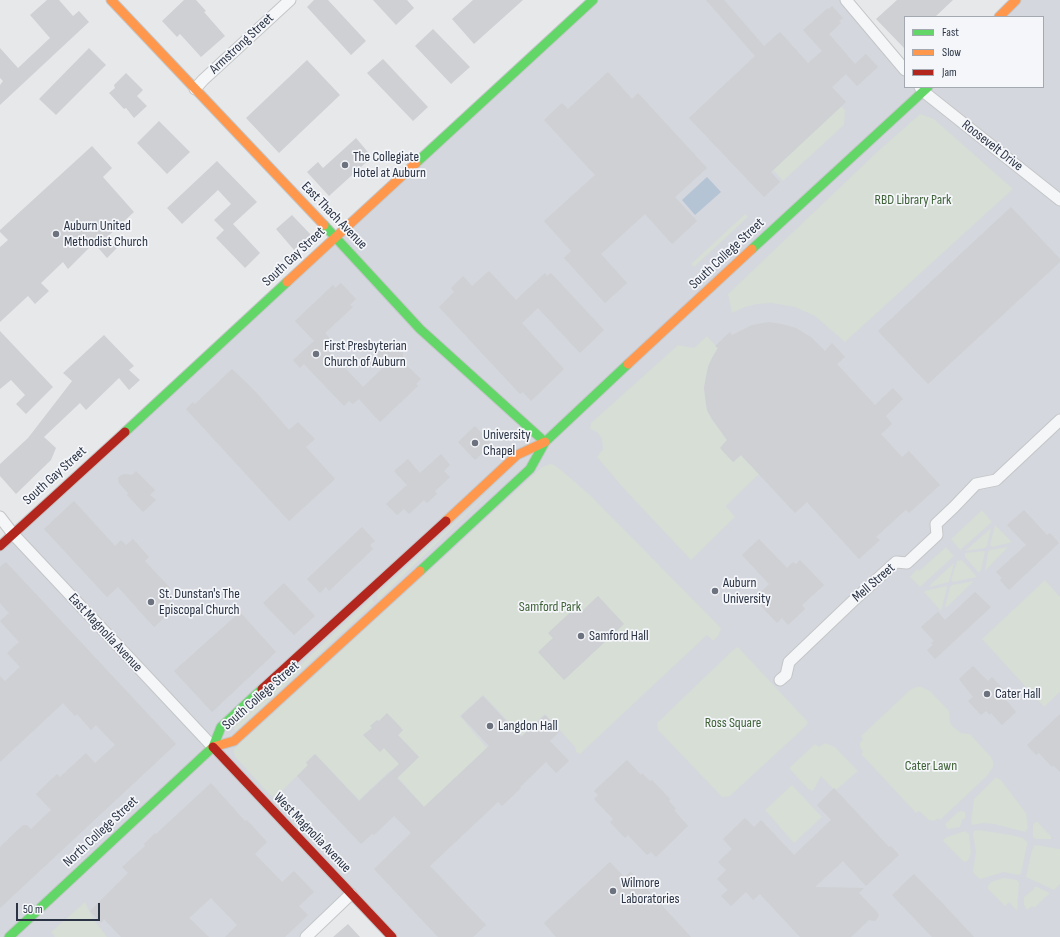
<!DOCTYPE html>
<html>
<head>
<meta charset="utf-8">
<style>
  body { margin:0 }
  #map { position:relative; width:1060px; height:937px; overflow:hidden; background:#e6e8ea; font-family:"Sofia Sans Condensed",sans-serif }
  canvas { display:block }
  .legend { position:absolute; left:904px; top:16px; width:140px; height:72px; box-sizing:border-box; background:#f4f6f9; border:1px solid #a4a8b1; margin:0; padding:5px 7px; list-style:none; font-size:12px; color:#2b3445 }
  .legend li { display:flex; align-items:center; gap:8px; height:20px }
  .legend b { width:20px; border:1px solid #a4a8b1 }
  .scale { position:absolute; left:16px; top:903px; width:84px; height:18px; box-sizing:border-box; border:2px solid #2b3445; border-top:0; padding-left:5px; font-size:12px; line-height:14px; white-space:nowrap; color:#2b3445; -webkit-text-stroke:3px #f4f6f9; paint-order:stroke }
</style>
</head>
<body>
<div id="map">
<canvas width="1060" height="937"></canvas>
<ul class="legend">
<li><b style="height:5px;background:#63d668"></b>Fast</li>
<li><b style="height:5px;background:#ff974d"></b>Slow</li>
<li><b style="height:5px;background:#b3261e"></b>Jam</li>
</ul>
<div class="scale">50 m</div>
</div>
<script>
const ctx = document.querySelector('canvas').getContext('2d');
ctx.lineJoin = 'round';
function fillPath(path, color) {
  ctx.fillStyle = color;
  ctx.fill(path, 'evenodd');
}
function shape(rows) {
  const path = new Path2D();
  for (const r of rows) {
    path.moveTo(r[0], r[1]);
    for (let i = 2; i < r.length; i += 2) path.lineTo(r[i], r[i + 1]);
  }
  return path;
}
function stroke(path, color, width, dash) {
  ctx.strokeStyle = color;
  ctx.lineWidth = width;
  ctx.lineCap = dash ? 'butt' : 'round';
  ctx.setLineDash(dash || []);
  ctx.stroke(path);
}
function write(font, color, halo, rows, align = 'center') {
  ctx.font = font + ' "Sofia Sans Condensed",sans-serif';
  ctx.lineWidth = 3.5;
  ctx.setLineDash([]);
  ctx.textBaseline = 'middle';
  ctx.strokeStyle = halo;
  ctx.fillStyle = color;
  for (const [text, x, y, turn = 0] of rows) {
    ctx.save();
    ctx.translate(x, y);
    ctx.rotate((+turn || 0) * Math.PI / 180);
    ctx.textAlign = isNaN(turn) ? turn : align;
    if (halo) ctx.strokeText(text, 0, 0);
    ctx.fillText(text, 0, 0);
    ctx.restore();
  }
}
fillPath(shape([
  [593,0,846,0,905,70,905,87,1043,87,1043,17,1001,17,1018,0,1060,0,1060,937,392,937,351,894,306,937,0,937,0,546]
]), '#d4d7dd');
fillPath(shape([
  [841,106,845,110,844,125,783,181,773,170],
  [920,114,934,119,1013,189,845,342,815,316,795,307,772,303,757,304,745,307,732,313,728,294,877,152],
  [745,214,748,217,694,267,691,264],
  [707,336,718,348,712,358,708,367,704,388,705,397,707,410,712,419,727,440,721,448,733,462,741,455,759,474,726,506,735,517,691,560,626,491,597,457,603,449,602,439,597,432,590,429,591,423,678,345,694,348],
  [550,464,554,465,561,470,590,495,717,624,721,629,718,636,713,641,707,635,580,754,576,752,575,747,545,714,522,736,483,695,460,716,487,748,424,807,391,770,359,800,315,754,306,762,308,765,274,799,236,758,234,754,234,749,542,467],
  [515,468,378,600,377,594],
  [982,510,992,522,960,550,951,539],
  [995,525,1012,542,992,547,990,545],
  [991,528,987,546,985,548,965,551],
  [946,547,954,556,920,587,910,577,917,569,919,571],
  [1008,547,985,571,988,552,990,550],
  [984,551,985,552,981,570,979,573,965,557,965,553],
  [962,560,977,577,953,582,951,580,957,561],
  [954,563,949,582,930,587,931,584],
  [1045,580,1060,597,1060,692,1044,707,982,639],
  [974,581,947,607,945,607,950,587,952,585],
  [946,586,947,588,941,611,924,592,925,591],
  [372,598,374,603,236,731,233,728],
  [738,647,808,722,806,726,730,796,722,797,658,730,657,723,734,649],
  [916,687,922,687,930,691,949,711,950,722,952,726,961,733,970,734,991,757,993,762,993,767,987,776,940,820,938,818,934,821,929,820,919,811,916,813,861,754,863,752,860,747,860,743,863,739,861,736,910,690],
  [825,743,835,747,858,771,835,791,821,776,813,791,808,789,789,768,815,744,819,747],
  [995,778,997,778,1001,780,1026,813,1028,828,1025,832,994,824,983,823,973,825,971,823,974,799],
  [792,785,822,817,794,843,765,810],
  [961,811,965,812,966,818,962,820,960,827,948,829,946,827,945,824,958,812],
  [1035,822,1038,822,1044,829,1051,836,1051,839,1036,839,1033,837,1033,825],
  [978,830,1011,835,1023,838,1027,842,1027,845,1021,874,1018,875,1004,872,980,879,974,874,973,871,976,852,973,834,974,831],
  [965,831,969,834,971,852,969,859,966,862,963,861,943,841,944,839,947,837],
  [1035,845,1060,849,1060,884,1054,890,1026,877,1032,850],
  [1003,878,1011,879,1017,880,1019,883,1017,911,1009,902,1005,906,988,889,988,886,991,882],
  [1035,886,1050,893,1034,908,1032,906,1027,910,1024,905,1024,897,1034,889],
  [85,902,92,917,107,937,55,937,51,932]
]), '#d6ded6');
fillPath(shape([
  [707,177,721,192,695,215,682,200]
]), '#b4c4d5');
fillPath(shape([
  [47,0,59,0,73,16,79,11,89,22,0,105,0,85,3,81,0,78,0,48,18,68,50,38,30,15],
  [184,0,196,0,206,11,204,12,225,36,201,57,180,34,177,37,162,21],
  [314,0,328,0,366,41,351,55,307,7],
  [373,0,407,0,414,8,396,25],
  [473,0,523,0,474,44,452,19],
  [706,0,724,0,764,46,780,32,808,63,822,51,803,30,828,8,829,9,832,6,843,18,839,21,841,23,829,34,855,64,866,54,878,67,857,86,846,74,832,87,846,102,771,172,780,182,764,197,689,118,755,56],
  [897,0,953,0,935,17,905,17,905,49,876,19],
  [433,29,470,67,451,84,415,46],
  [89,48,106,65,56,115,39,99],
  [383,59,428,107,413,121,367,73],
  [307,60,340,95,279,153,246,118],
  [608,72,632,99,638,93,707,168,675,197,697,221,672,244,645,214,601,254,627,283,605,303,564,258,571,251,544,221,595,175,544,120,562,103,568,109],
  [126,73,143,90,137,96,147,106,134,118,126,108,124,109,109,93,115,88,114,85],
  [159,121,190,152,167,174,137,143],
  [356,138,372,157,329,196,307,172,318,162,323,168],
  [92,146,112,168,103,177,134,212,107,237,117,248,107,258,94,243,68,269,63,262,41,283,49,291,35,304,28,296,0,322,0,247,8,240,0,232,0,230],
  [217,161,257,202,233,224,260,253,245,268,216,238,224,230,214,220,231,204,218,190,182,224,167,208],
  [1011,207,1060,259,1060,262,928,384,878,331],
  [292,215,311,235,294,250,276,229],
  [489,271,516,300,545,273,547,276,551,273,604,330,580,353,538,308,522,323,564,369,531,401,523,392,520,394,439,307,454,292,451,288,463,276,472,286],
  [341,283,356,299,350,305,353,307,325,333,332,341,325,347,363,387,382,369,372,358,380,350,383,351,394,346,398,347,403,352,403,362,421,379,416,384,418,386,380,422,359,399,353,404,349,401,344,406,304,364,300,368,293,360,314,341,295,321,333,285,335,288],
  [769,322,782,324,796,328,811,337,825,351,832,343,845,357,837,364,875,405,893,388,903,399,886,416,892,424,881,434,902,457,909,451,940,485,909,513,906,510,900,515,876,537,880,540,859,559,807,502,795,513,741,455,733,462,720,448,727,440,712,419,707,410,704,388,708,367,712,358,718,348,715,346,730,332,732,335,752,325],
  [0,331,53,387,26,414,16,404,25,395,11,380,0,389],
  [104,335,134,366,129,370,140,380,129,390,119,378,86,410,80,403,44,437,56,448,51,460,16,494,0,476,0,464,28,438,72,381,63,373],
  [232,369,255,391,289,430,298,422,315,439,306,447,335,479,289,521,186,409,193,402,195,404],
  [475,426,492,444,475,460,458,442],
  [441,454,450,465,444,471,450,477,435,491,437,494,427,503,424,500,409,514,404,509,397,515,386,504,407,485,394,471,408,459,420,473],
  [136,471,155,490,150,495,156,500,143,512,127,495,128,493,119,483,118,478,121,475,125,474,132,475],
  [74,501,115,546,121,540,126,545,133,539,149,557,145,561,170,588,164,594,176,607,154,627,118,587,107,597,44,529],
  [1024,510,1047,535,1050,533,1059,543,1009,590,1000,580,1002,578,996,572,1026,545,1007,525],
  [362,527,375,541,370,545,373,549,329,591,326,587,320,593,307,579],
  [759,539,787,568,793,562,796,564,800,560,824,585,802,605,805,609,788,625,782,618,777,623,759,604,765,598,760,593,769,584,742,555],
  [6,562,176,744,0,908,0,847,23,825,27,825,31,829,51,810,36,794,57,774,60,777,86,753,95,763,115,745,96,725,91,730,77,714,75,716,63,703,0,762,0,676,5,681,20,667,7,653,19,642,0,621,9,613,0,603,0,567],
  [284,583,315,616,294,635,263,603],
  [975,592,991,607,935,659,927,650,933,645,931,643,934,641,921,627,938,612,945,620],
  [598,596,624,624,564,680,538,652,553,638,548,633,577,606,582,611],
  [240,612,276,652,212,712,174,671],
  [973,666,988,681,992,677,1006,692,1003,696,1016,712,1002,725,991,713,990,715,986,711,981,715,968,701,973,697,959,679],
  [483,696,521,737,545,715,560,731,550,741,569,761,556,773,546,762,520,787,521,788,502,806,498,802,430,866,486,925,473,937,438,937,374,869,411,833,394,816,374,835,372,834,361,844,297,776,308,765,306,763,315,754,359,801,399,764,384,748,380,752,363,735,372,728,370,726,377,720,379,721,387,713,403,730,398,735,419,757,397,778,424,807,489,746,461,716],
  [1060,714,1060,772,1053,765,1052,767,1039,753,1036,755,1027,745],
  [627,760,641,775,642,773,650,781,652,780,670,799,669,801,676,809,674,810,688,826,656,857,651,852,647,855,628,835,625,838,610,822,613,819,594,799,598,795,594,791],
  [211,783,245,821,247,820,267,842,255,854,282,882,294,871,314,892,299,906,308,915,285,937,225,937,237,925,211,898,189,918,209,937,121,937,104,919,101,923,90,911,128,873,122,867,145,846,144,844,155,833,156,834],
  [834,788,889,847,891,846,899,855,866,886,843,861,815,887,864,888,859,893,877,912,879,915,877,919,875,921,869,920,851,937,800,937,760,894,753,900,746,892,731,906,721,896,728,890,717,879,726,870,718,862,732,849,723,839,745,818,754,827,761,820,794,855,831,820,817,805],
  [610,862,624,877,631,872,691,937,556,937,544,923],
  [914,874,948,909,974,937,932,937,892,895],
  [348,924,360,937,333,937]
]), '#ced0d3');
const street = shape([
  [846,0,905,70],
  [920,87,924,92,1060,200],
  [195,89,203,80,290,0],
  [0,517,13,534,213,747],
  [780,680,786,675,789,662,853,601,896,562,907,563,937,535,936,524,954,507,976,484,996,480,1060,420],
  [306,937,351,894]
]);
const fast = shape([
  [416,163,593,0],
  [324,225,420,329,545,442],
  [752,249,928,87],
  [125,432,287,282],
  [420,571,530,469,545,442,628,364],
  [9,937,213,747,221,727,262,689]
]);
const slow = shape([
  [111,0,324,225],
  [999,17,1016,0],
  [287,282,416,163],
  [628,364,752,249],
  [446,521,517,455,545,442],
  [213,747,234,741,420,571]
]);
const jam = shape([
  [0,546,125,432],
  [262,689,446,521],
  [213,747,392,937]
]);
stroke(street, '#c4c6c8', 13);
stroke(fast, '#c4c6c8', 11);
stroke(slow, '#c4c6c8', 11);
stroke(jam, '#c4c6c8', 11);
stroke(street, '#f5f6f7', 11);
stroke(fast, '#63d668', 9);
stroke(slow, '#ff974d', 9);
stroke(jam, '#b3261e', 9);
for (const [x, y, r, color] of [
  [345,165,4,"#6c737f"],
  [56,234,4,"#6c737f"],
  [316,354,4,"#6c737f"],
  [475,443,4,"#6c737f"],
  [715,591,4,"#6c737f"],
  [151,602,4,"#6c737f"],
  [581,636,4,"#6c737f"],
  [987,694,4,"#6c737f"],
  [490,726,4,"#6c737f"],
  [613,891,4,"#6c737f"]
]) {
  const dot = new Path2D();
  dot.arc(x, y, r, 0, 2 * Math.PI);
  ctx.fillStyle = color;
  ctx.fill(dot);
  stroke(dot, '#f4f6f9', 1.5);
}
write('14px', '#2b3445', '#f4f6f9', [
  ["Armstrong Street",242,44,-43],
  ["Roosevelt Drive",992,146,38],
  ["East Thach Avenue",334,216,46],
  ["South College Street",727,254,-43],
  ["South Gay Street",294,257,-43],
  ["South Gay Street",55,476,-42],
  ["Mell Street",874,583,-41],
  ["East Magnolia Avenue",105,633,47],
  ["South College Street",261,696,-41],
  ["North College Street",101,832,-43],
  ["West Magnolia Avenue",312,833,46]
]);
write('14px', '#2b3445', '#f4f6f9', [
  ["The Collegiate",353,157],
  ["Hotel at Auburn",353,173],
  ["Auburn United",64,226],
  ["Methodist Church",64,242],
  ["First Presbyterian",324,346],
  ["Church of Auburn",324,362],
  ["University",483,435],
  ["Chapel",483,451],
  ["Auburn",723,583],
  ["University",723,599],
  ["St. Dunstan's The",159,594],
  ["Episcopal Church",159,610],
  ["Samford Hall",589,636],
  ["Cater Hall",995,694],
  ["Langdon Hall",498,726],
  ["Wilmore",621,883],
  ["Laboratories",621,899]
], 'left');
write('14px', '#3f6138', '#f4f6f9', [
  ["RBD Library Park",913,200],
  ["Samford Park",550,607],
  ["Ross Square",733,723],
  ["Cater Lawn",931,766]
]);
</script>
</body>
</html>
